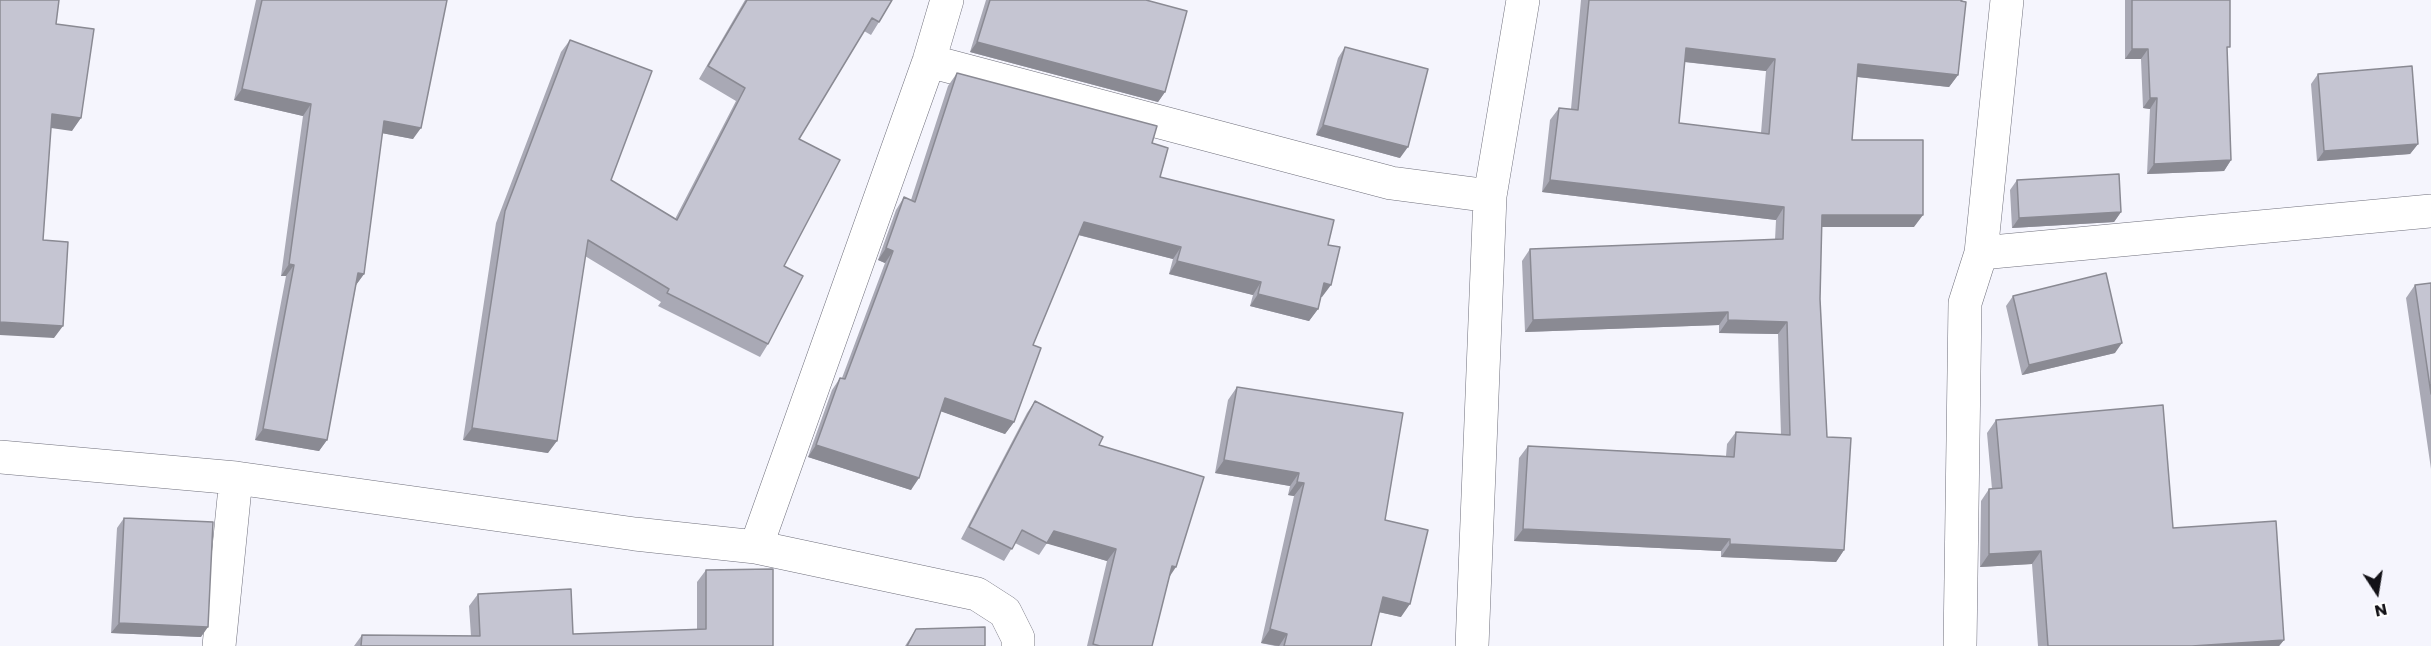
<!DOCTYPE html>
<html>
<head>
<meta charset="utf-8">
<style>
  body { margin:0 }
  #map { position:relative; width:2431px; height:646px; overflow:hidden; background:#f5f5fd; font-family:Poppins,sans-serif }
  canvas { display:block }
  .north { position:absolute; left:2347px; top:562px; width:60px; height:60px; -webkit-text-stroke:4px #fff; paint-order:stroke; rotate:168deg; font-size:16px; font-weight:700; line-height:24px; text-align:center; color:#131217 }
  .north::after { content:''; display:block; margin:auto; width:21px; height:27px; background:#131217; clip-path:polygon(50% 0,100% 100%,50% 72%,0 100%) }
</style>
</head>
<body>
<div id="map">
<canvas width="2431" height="646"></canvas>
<div class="north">N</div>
</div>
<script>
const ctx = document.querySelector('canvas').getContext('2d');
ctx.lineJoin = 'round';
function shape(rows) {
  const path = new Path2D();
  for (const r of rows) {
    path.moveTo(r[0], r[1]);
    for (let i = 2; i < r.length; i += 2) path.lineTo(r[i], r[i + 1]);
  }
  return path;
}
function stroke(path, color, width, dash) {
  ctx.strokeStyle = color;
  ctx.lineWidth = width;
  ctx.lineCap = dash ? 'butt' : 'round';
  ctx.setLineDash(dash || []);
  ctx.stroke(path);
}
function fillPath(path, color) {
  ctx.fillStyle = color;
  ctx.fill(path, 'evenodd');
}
const street = shape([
  [929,61,1391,183,1490,196],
  [1981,253,2431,211],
  [0,457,236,478,635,534,756,547,929,61,947,0],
  [756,547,977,594,1005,612,1018,638,1018,646],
  [219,646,236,478],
  [1472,646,1490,196,1523,0],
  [1960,646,1965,303,1981,253,2007,0]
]);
stroke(street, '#70707c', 34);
stroke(street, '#fff', 33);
fillPath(shape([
  [256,0,447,0,413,139,382,133,364,274,356,285,327,440,319,451,255,440,286,276,281,276,303,116,234,100],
  [745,0,892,0,879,22,871,35,864,31,799,139,784,266,768,344,760,357,658,306,661,302,585,256,548,453,463,440,496,223,561,52,570,40,611,180,675,219,736,101,699,79],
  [986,0,1146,0,1165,92,1158,102,970,52],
  [1581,0,1962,0,1958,75,1949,87,1857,77,1852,140,1914,227,1821,227,1820,299,1827,437,1844,550,1836,562,1721,557,1721,551,1514,541,1519,458,1528,446,1726,456,1727,444,1736,432,1781,435,1778,334,1719,333,1719,325,1525,332,1522,261,1530,249,1775,240,1776,220,1542,192,1550,120,1559,108,1571,109],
  [1684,62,1766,71,1761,133,1679,123],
  [2125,0,2230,0,2227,52,2231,160,2224,171,2147,174,2150,109,2143,108,2141,59,2125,59],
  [1345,47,1400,158,1316,135,1338,58],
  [957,73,1152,143,1160,177,1328,245,1322,297,1321,297,1318,309,1309,321,1250,306,1253,295,1169,274,1173,259,1078,235,1033,345,1014,422,1005,434,941,411,911,490,808,457,832,390,840,378,842,378,885,263,878,260,896,210,904,197,911,200,948,86],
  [2318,74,2418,144,2410,154,2317,161,2311,84],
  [2017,180,2121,212,2114,222,2012,228,2010,190],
  [2431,283,2431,469,2406,298,2415,285],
  [2013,296,2115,353,2022,375,2006,306],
  [1237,387,1385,520,1401,617,1379,612,1371,646,1275,646,1261,643,1294,496,1288,495,1290,486,1215,473,1228,400],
  [1035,401,1099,445,1169,577,1152,646,1087,646,1107,561,1047,543,1039,555,1015,543,1004,561,961,539,1027,413],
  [1996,420,2173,528,2284,640,2279,646,2038,646,2032,564,1980,567,1981,501,1989,489,1992,489,1987,433],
  [124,518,201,637,111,633,117,528],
  [706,570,773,646,354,646,362,635,471,636,469,606,478,594,573,634,697,629,697,582],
  [916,629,985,646,905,646]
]), '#a9a9b5');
fillPath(shape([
  [977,42,1165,92,1158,102,970,52],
  [1686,48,1775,59,1766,71,1677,61],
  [2132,49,2148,49,2141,59,2125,59],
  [1858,64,1958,75,1949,87,1849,76],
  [242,89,311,104,303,116,234,100],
  [2150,98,2157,98,2150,109,2143,108],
  [52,114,81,118,72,131,44,127],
  [384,121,421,128,413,139,376,132],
  [1323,125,1408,147,1400,158,1316,135],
  [2418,144,2410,154,2317,161,2324,151],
  [2231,160,2224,171,2147,174,2154,164],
  [1550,180,1784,207,1776,220,1542,192],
  [2121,212,2114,222,2012,228,2019,218],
  [1822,215,1923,215,1914,227,1813,227],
  [1084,222,1181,247,1173,259,1075,234],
  [886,248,893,251,885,263,878,260],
  [1177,261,1261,282,1253,295,1169,274],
  [289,264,294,265,286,276,281,276],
  [358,273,364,274,356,285],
  [1324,283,1331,285,1322,297,1315,296],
  [1258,294,1318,309,1309,321,1250,306],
  [1728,312,1719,325,1525,332,1533,320],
  [1728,320,1787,322,1778,334,1719,333],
  [0,322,63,326,54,338,0,335],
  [2122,343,2115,353,2022,375,2029,365],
  [945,398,1014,422,1005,434,937,410],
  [472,428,557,441,548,453,463,440],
  [263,429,327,440,319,451,255,440],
  [816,445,919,478,911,490,808,457],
  [1224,460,1299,473,1290,486,1215,473],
  [1297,482,1304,483,1294,496,1288,495],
  [1523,529,1730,539,1721,551,1514,541],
  [1054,531,1116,549,1107,561,1045,543],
  [1730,544,1844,550,1836,562,1721,557],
  [2041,551,2032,564,1980,567,1989,554],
  [1172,566,1176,567,1168,579],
  [1383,597,1410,604,1401,617,1374,611],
  [119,623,208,627,201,637,111,633],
  [1270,629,1287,634,1279,646,1261,643],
  [2284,640,2279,646,2192,646]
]), '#8a8a93');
const building = shape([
  [0,0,59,0,56,24,94,29,81,118,52,114,43,240,68,242,63,326,0,322,0,0],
  [262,0,447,0,421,128,384,121,364,274,358,273,327,440,263,429,294,265,289,264,311,104,242,89,262,0],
  [747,0,892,0,879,22,872,18,799,139,840,160,784,266,803,276,768,344,667,293,669,289,588,240,557,441,472,428,505,211,570,40,652,71,611,180,677,220,745,88,708,66,747,0],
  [990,0,1146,0,1187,11,1165,92,977,42,990,0],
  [1589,0,1962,0,1961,1,1966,2,1958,75,1858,64,1852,140,1923,140,1923,215,1822,215,1820,299,1827,437,1851,438,1844,550,1730,544,1730,539,1523,529,1528,446,1734,457,1736,432,1790,435,1787,322,1728,320,1728,312,1533,320,1530,249,1783,239,1784,207,1550,180,1559,108,1578,110,1589,0],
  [1686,48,1775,59,1769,134,1679,123,1686,48],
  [2132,0,2230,0,2230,47,2227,47,2231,160,2154,164,2157,98,2150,98,2148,49,2132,49,2132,0],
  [1345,47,1428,69,1408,147,1323,125,1345,47],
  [2412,66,2418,144,2324,151,2318,74,2412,66],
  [957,73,1157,126,1152,143,1168,148,1160,177,1334,220,1328,245,1340,247,1331,285,1324,283,1318,309,1258,294,1261,282,1177,261,1181,247,1084,222,1033,345,1041,348,1014,422,945,398,919,478,816,445,840,378,845,379,893,251,886,248,904,197,915,202,957,73],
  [2119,174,2121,212,2019,218,2017,180,2119,174],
  [2106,273,2122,343,2029,365,2013,296,2106,273],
  [2431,283,2431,394,2415,285,2431,283],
  [1237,387,1403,413,1385,520,1428,530,1410,604,1383,597,1371,646,1284,646,1287,634,1270,629,1304,483,1297,482,1299,473,1224,460,1237,387],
  [1035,401,1103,437,1099,445,1204,477,1176,567,1172,566,1152,646,1100,646,1093,644,1116,549,1054,531,1047,543,1022,530,1012,549,969,527,1035,401],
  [2163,405,2173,528,2276,521,2284,640,2192,646,2048,646,2041,551,1989,554,1989,489,2002,488,1996,420,2163,405],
  [124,518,213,522,208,627,119,623,124,518],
  [773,569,773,646,361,646,362,635,480,636,478,594,571,589,573,634,706,629,706,570,773,569],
  [985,627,985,646,907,646,916,629,985,627]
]);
fillPath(building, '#c5c5d2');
stroke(building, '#8a8a93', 1.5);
</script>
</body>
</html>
